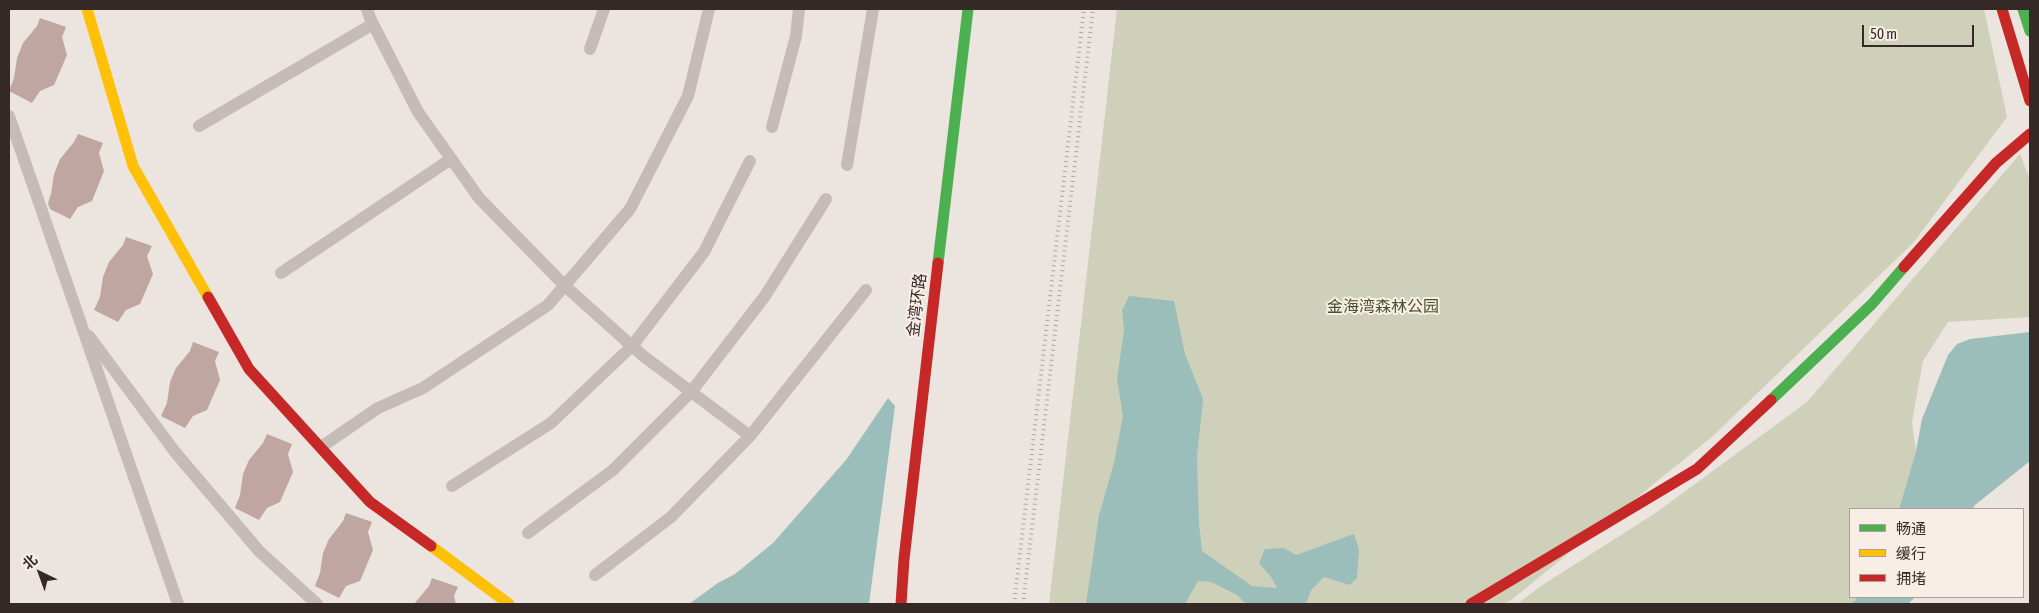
<!DOCTYPE html>
<html>
<head>
<meta charset="utf-8">
<style>
  body { margin:0 }
  #map { position:relative; width:2039px; height:613px; overflow:hidden; background:#ece4df; font-family:"Asap Condensed","Noto Sans SC",sans-serif }
  canvas { display:block }
  .frame { position:absolute; inset:0; border:10px solid #352927; pointer-events:none }
  .legend { position:absolute; left:1849px; top:508px; width:175px; height:90px; box-sizing:border-box; background:#f9eee6; border:1px solid #ab9f9a; margin:0; padding:6px 9px; list-style:none; font-size:15px; color:#352927 }
  .legend li { display:flex; align-items:center; gap:10px; height:25px }
  .legend b { width:25px; border:1px solid #ab9f9a }
  .north { position:absolute; left:15px; top:548px; width:50px; height:50px; -webkit-text-stroke:4px #f9eee6; paint-order:stroke; rotate:318deg; font-size:14px; font-weight:700; line-height:20px; text-align:center; color:#352927 }
  .north::after { content:''; display:block; margin:auto; width:18px; height:22px; background:#352927; clip-path:polygon(50% 0,100% 100%,50% 72%,0 100%) }
  .scale { position:absolute; left:1862px; top:25px; width:112px; height:22px; box-sizing:border-box; border:2px solid #352927; border-top:0; padding-left:6px; font-size:15px; line-height:18px; white-space:nowrap; color:#352927; -webkit-text-stroke:4px #f9eee6; paint-order:stroke }
</style>
</head>
<body>
<div id="map">
<canvas width="2039" height="613"></canvas>
<div class="frame"></div>
<ul class="legend">
<li><b style="height:6px;background:#4caf50"></b>畅通</li>
<li><b style="height:6px;background:#ffc107"></b>缓行</li>
<li><b style="height:6px;background:#c62828"></b>拥堵</li>
</ul>
<div class="north">北</div>
<div class="scale">50 m</div>
</div>
<script>
const ctx = document.querySelector('canvas').getContext('2d');
ctx.lineJoin = 'round';
function fillPath(path, color) {
  ctx.fillStyle = color;
  ctx.fill(path, 'evenodd');
}
function shape(rows) {
  const path = new Path2D();
  for (const r of rows) {
    path.moveTo(r[0], r[1]);
    for (let i = 2; i < r.length; i += 2) path.lineTo(r[i], r[i + 1]);
  }
  return path;
}
function stroke(path, color, width, dash) {
  ctx.strokeStyle = color;
  ctx.lineWidth = width;
  ctx.lineCap = dash ? 'butt' : 'round';
  ctx.setLineDash(dash || []);
  ctx.stroke(path);
}
function write(font, color, halo, rows, align = 'center') {
  ctx.font = font + ' "Asap Condensed","Noto Sans SC",sans-serif';
  ctx.lineWidth = 4;
  ctx.setLineDash([]);
  ctx.textBaseline = 'middle';
  ctx.strokeStyle = halo;
  ctx.fillStyle = color;
  for (const [text, x, y, turn = 0] of rows) {
    ctx.save();
    ctx.translate(x, y);
    ctx.rotate((+turn || 0) * Math.PI / 180);
    ctx.textAlign = isNaN(turn) ? turn : align;
    if (halo) ctx.strokeText(text, 0, 0);
    ctx.fillText(text, 0, 0);
    ctx.restore();
  }
}
fillPath(shape([
  [1117,9,1984,9,2007,117,1914,242,1714,435,1510,601,1503,604,1049,604],
  [2020,154,2030,180,2030,317,1948,322,1923,361,1912,422,1916,451,1899,509,1850,509,1850,597,1858,597,1851,604,1517,604,1544,584,1654,514,1807,402]
]), '#cfd0b9');
fillPath(shape([
  [1129,296,1174,301,1185,354,1203,399,1197,457,1199,524,1202,551,1252,586,1277,588,1271,577,1259,563,1265,549,1284,548,1296,555,1354,534,1359,550,1357,578,1350,585,1324,577,1311,590,1306,604,1246,604,1237,595,1211,582,1198,581,1185,604,1086,604,1099,515,1114,463,1123,416,1117,379,1124,330,1122,311],
  [2030,332,2030,461,1975,505,1972,509,1899,509,1916,451,1922,419,1948,355,1957,344,1970,339],
  [888,398,895,406,869,604,689,604,718,583,735,574,773,543,846,460],
  [1858,597,1915,597,1908,604,1851,604]
]), '#9cbeba');
fillPath(shape([
  [40,18,66,27,62,37,67,55,54,85,40,91,32,103,9,91,14,78,17,58,23,43,37,26],
  [78,134,103,143,99,153,104,171,92,201,78,207,70,219,50,209,48,203,51,194,54,174,60,159,74,142],
  [126,237,152,246,147,256,153,274,140,304,126,310,118,322,94,310,100,297,103,277,109,262,123,245],
  [193,342,219,352,215,361,220,380,207,410,193,416,185,428,161,416,167,403,170,382,176,368,190,351],
  [267,434,292,444,288,454,293,472,280,502,267,508,259,520,235,508,240,495,243,474,249,460,263,443],
  [346,513,372,522,368,532,373,550,360,581,346,586,339,598,315,586,320,573,323,553,329,539,343,521],
  [432,578,458,587,454,596,456,604,414,604,429,586]
]), '#bfa6a1');
stroke(shape([
  [367,9,370,18,418,112,479,198,565,286,642,355,750,436],
  [590,49,604,9],
  [9,116,178,604],
  [199,126,373,24],
  [772,127,796,36,799,9],
  [847,165,873,9],
  [281,273,451,159],
  [89,336,175,452,259,551,317,604],
  [321,447,378,408,423,388,548,305,630,209,688,96,709,9],
  [452,486,551,423,632,346,704,252,750,161],
  [528,533,613,470,691,392,765,296,826,199],
  [595,575,671,517,750,436,866,290]
]), '#c5bcb8', 12);
stroke(shape([
  [2023,9,2030,31],
  [938,263,968,9],
  [1771,400,1872,304,1904,267]
]), '#4caf50', 11);
stroke(shape([
  [87,9,133,166,208,297],
  [431,546,509,604]
]), '#ffc107', 11);
stroke(shape([
  [2002,9,2030,101],
  [1904,267,1996,163,2030,134],
  [208,297,249,369,370,502,431,546],
  [901,604,904,559,938,263],
  [1471,604,1697,469,1771,400]
]), '#c62828', 11);
stroke(shape([
  [1014,604,1084,9],
  [1023,604,1093,9]
]), '#aca6a3', 4, [1, 4]);
write('16px', '#352927', '#f9eee6', [
  ["金湾环路",917,305,-83]
]);
write('16px', '#49532b', '#f9eee6', [
  ["金海湾森林公园",1383,307]
]);
</script>
</body>
</html>
